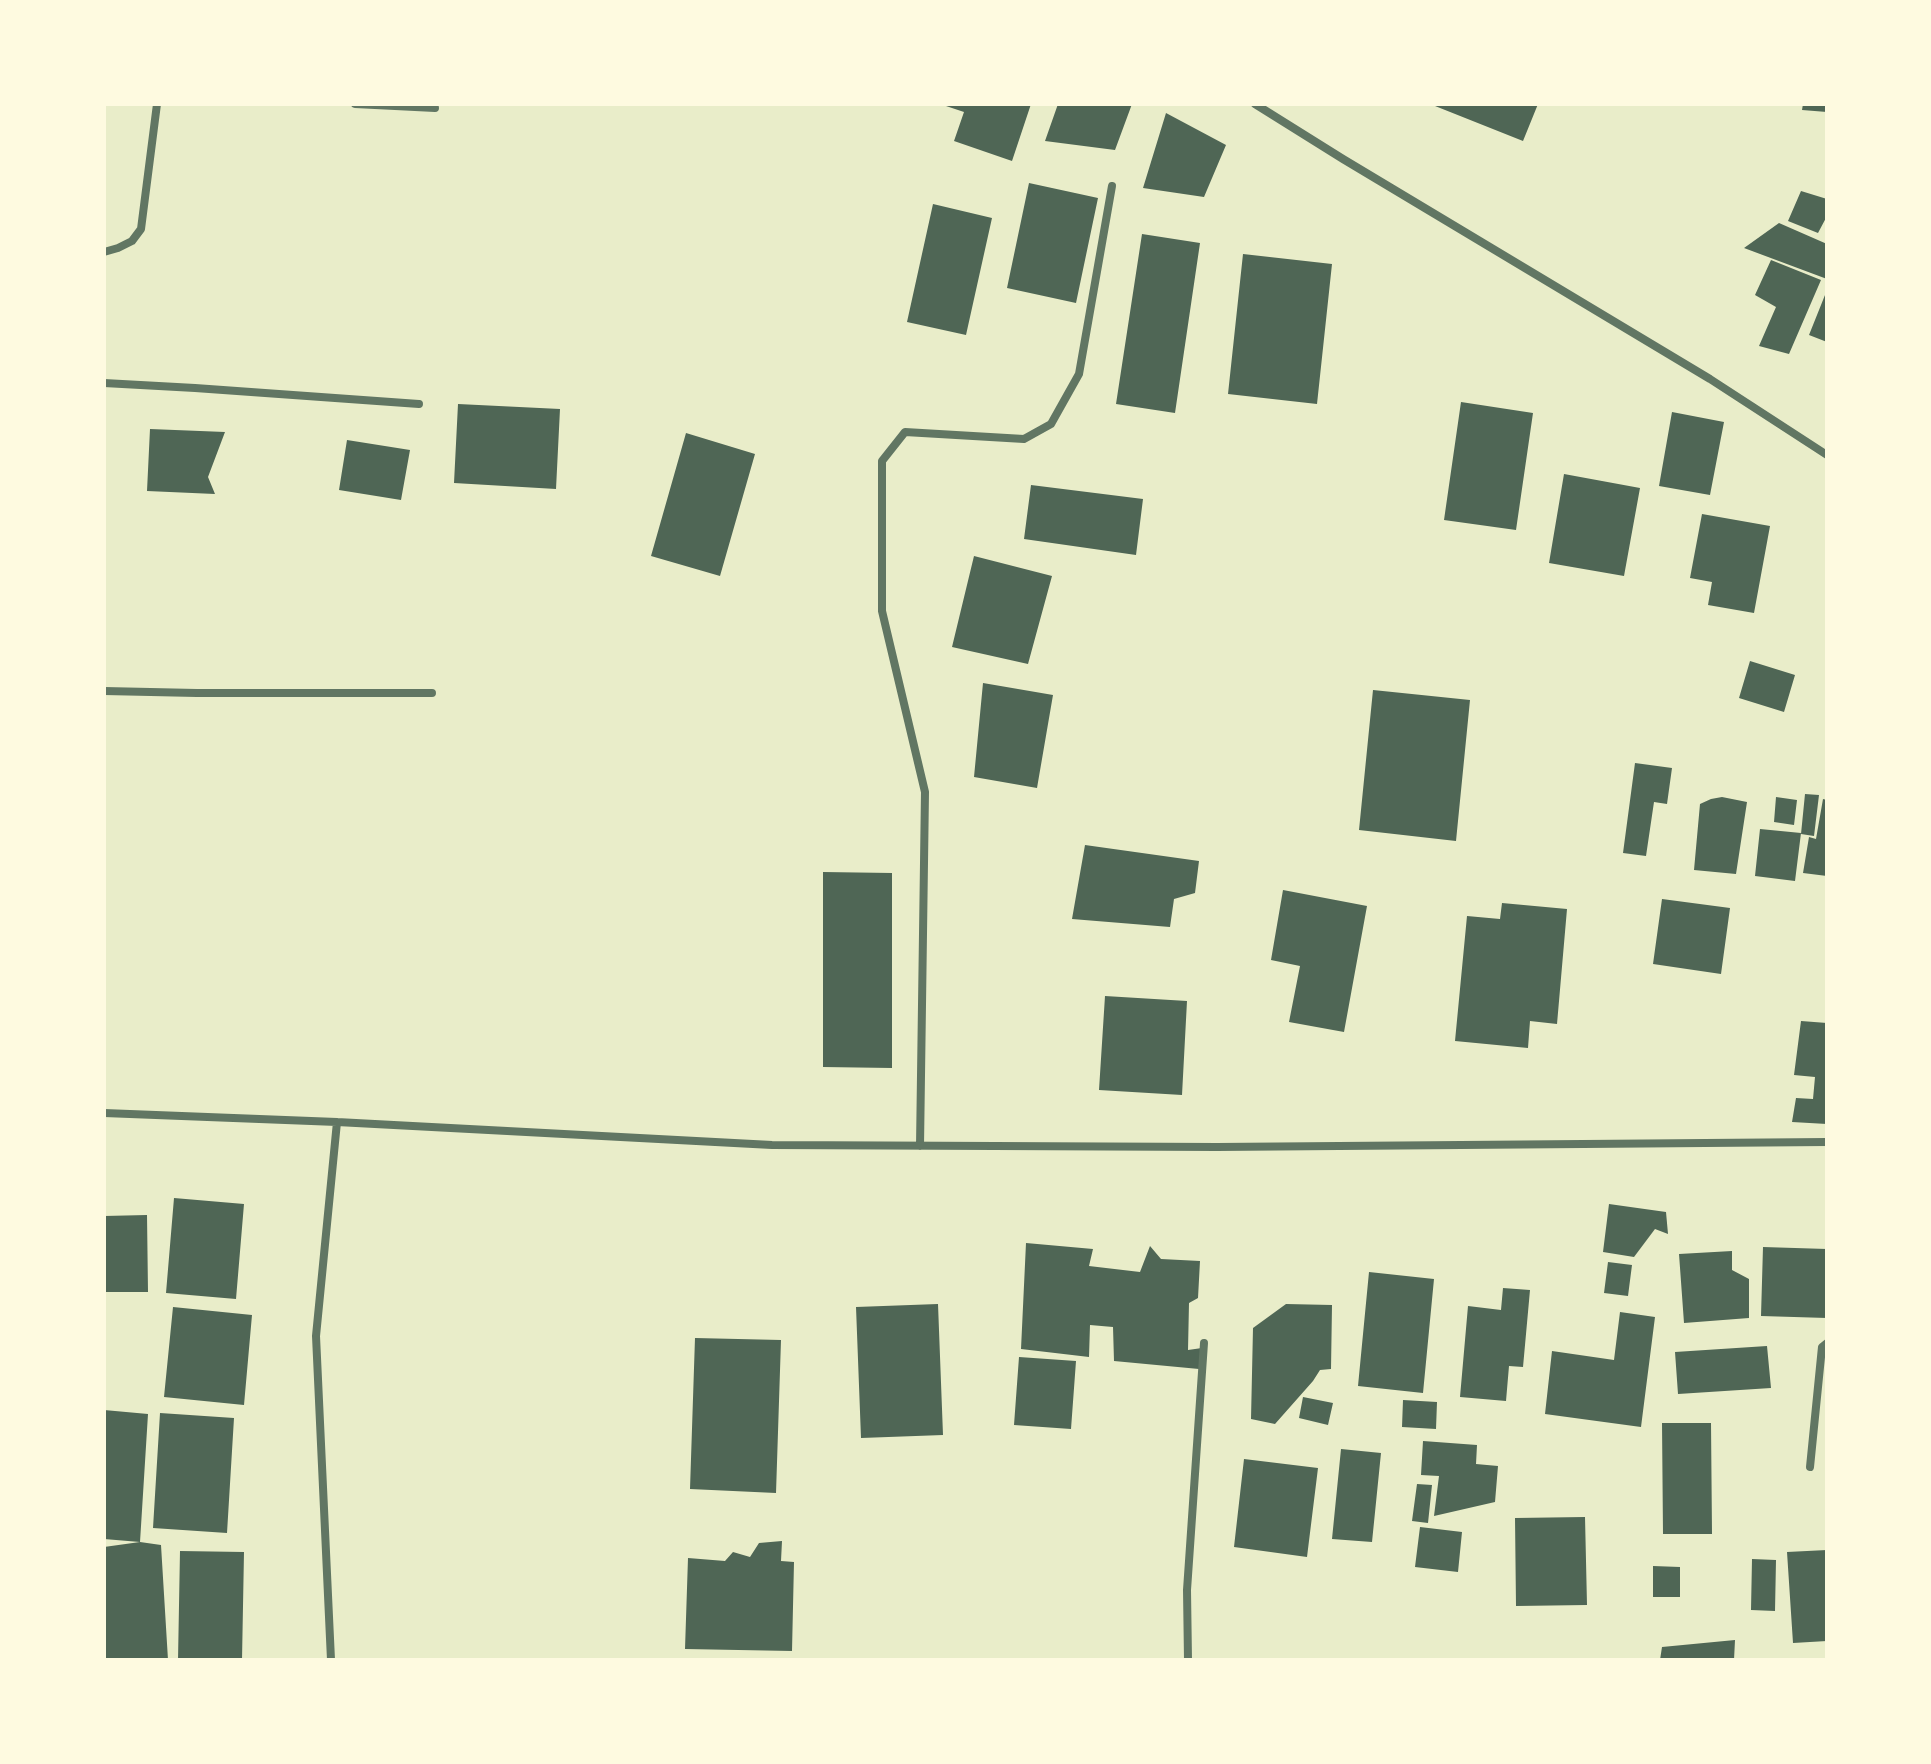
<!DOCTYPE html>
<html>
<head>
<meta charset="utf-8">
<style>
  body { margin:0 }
  #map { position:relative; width:1931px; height:1764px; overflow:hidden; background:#e9edc9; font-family:"PT Sans Narrow",sans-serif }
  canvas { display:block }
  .frame { position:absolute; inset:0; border:106px solid #fefae0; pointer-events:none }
</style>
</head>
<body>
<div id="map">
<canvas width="1931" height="1764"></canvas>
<div class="frame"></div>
</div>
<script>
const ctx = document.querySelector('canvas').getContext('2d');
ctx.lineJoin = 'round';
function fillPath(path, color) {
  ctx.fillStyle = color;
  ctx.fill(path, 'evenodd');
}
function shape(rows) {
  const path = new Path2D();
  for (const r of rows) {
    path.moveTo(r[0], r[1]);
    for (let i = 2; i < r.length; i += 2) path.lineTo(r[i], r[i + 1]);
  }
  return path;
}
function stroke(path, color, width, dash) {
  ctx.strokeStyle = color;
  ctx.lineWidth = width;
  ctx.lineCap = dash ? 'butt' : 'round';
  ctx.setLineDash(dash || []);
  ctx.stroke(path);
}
fillPath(shape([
  [1031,104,1012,161,954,141,964,112,943,105],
  [1058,104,1132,104,1115,150,1045,141],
  [1430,104,1538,104,1523,141],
  [1803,104,1827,104,1827,112,1802,110],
  [1166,113,1226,145,1204,197,1143,188],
  [1029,183,1098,198,1076,303,1007,288],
  [1801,191,1827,199,1827,216,1818,233,1788,221],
  [933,204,992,218,966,335,907,322],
  [1779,223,1827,244,1827,279,1744,248],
  [1142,234,1200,243,1175,413,1116,404],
  [1243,254,1332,264,1317,404,1228,394],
  [1771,260,1821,280,1789,354,1759,346,1776,307,1755,295],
  [1827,290,1827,342,1809,335],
  [1461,402,1533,413,1516,530,1444,520],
  [458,404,560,409,556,489,454,483],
  [1672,412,1724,422,1710,495,1659,486],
  [150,429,225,432,208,477,215,494,147,491],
  [686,433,755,454,720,576,651,556],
  [347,440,410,450,401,500,339,490],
  [1564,474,1640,488,1624,576,1549,563],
  [1031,485,1143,499,1136,555,1024,539],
  [1702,514,1770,526,1754,613,1708,605,1712,582,1690,578],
  [974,556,1052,576,1028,664,952,647],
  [1750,661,1795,675,1784,712,1739,698],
  [983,683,1053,695,1037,788,974,777],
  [1373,690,1470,700,1456,841,1359,830],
  [1635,763,1672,768,1667,804,1654,802,1646,856,1623,853],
  [1805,794,1819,795,1814,836,1801,834],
  [1722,797,1747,802,1736,874,1694,870,1700,804,1711,799],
  [1776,797,1797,800,1794,825,1774,822],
  [1823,799,1827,800,1827,876,1803,873,1809,837,1816,839],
  [1760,829,1801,833,1795,881,1755,876],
  [1085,845,1199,861,1195,893,1174,899,1170,927,1072,919],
  [823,872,892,873,892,1068,823,1067],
  [1283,890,1367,906,1344,1032,1289,1022,1300,966,1271,960],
  [1662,899,1730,908,1721,974,1653,964],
  [1502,903,1567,909,1557,1024,1530,1021,1528,1048,1455,1041,1467,916,1500,919],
  [1105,996,1187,1001,1182,1095,1099,1090],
  [1801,1021,1827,1023,1827,1124,1792,1122,1796,1098,1813,1099,1815,1077,1794,1075],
  [174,1198,244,1204,236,1299,166,1293],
  [1609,1204,1666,1212,1668,1234,1655,1229,1634,1257,1603,1252],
  [147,1215,148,1292,104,1292,104,1216],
  [1026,1243,1093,1249,1089,1266,1140,1272,1150,1246,1161,1259,1200,1261,1198,1298,1189,1303,1188,1350,1202,1348,1199,1369,1114,1361,1113,1327,1090,1325,1089,1357,1021,1349],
  [1763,1247,1827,1249,1827,1318,1761,1316],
  [1732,1251,1732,1270,1749,1279,1749,1318,1684,1323,1679,1254],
  [1608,1262,1632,1265,1628,1296,1604,1293],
  [1369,1272,1434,1279,1423,1393,1358,1386],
  [1503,1288,1530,1290,1523,1367,1509,1366,1506,1401,1460,1397,1468,1306,1501,1310],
  [938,1304,943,1435,861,1438,856,1307],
  [1286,1304,1332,1305,1331,1369,1320,1370,1313,1381,1275,1424,1251,1419,1253,1328],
  [173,1307,252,1315,244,1405,164,1397],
  [1620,1312,1655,1317,1641,1427,1545,1414,1552,1351,1614,1360],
  [695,1338,781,1340,776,1493,690,1489],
  [1767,1346,1771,1388,1678,1394,1675,1352],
  [1019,1357,1076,1361,1071,1429,1014,1425],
  [1303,1397,1333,1403,1328,1425,1299,1418],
  [1403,1400,1437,1402,1436,1429,1402,1427],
  [104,1410,148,1414,140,1542,104,1539],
  [160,1413,234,1418,227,1533,153,1528],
  [1662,1423,1711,1423,1712,1534,1663,1534],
  [1423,1441,1477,1445,1476,1464,1498,1466,1495,1502,1434,1516,1439,1476,1421,1475],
  [1341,1449,1381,1453,1372,1542,1332,1539],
  [1244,1459,1318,1468,1307,1557,1234,1547],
  [1417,1484,1432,1485,1428,1523,1412,1521],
  [1585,1517,1587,1605,1516,1606,1515,1518],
  [1420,1527,1462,1532,1458,1572,1415,1567],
  [782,1541,781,1561,794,1562,792,1651,685,1649,688,1558,725,1561,733,1552,750,1557,759,1543],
  [140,1542,161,1545,168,1660,104,1660,104,1547],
  [1827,1550,1827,1641,1793,1643,1787,1552],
  [180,1551,244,1552,242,1660,178,1660],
  [1752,1559,1776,1560,1775,1611,1751,1610],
  [1653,1566,1680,1567,1680,1597,1653,1597],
  [1735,1640,1734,1660,1660,1660,1662,1647]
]), '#4f6655');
stroke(shape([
  [355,104,435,108],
  [1255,104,1343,159,1710,379,1827,455],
  [104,252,118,248,132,241,141,229,157,104],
  [104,383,195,388,419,404],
  [104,691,197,693,432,693],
  [104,1113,337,1122,772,1145,1217,1147,1827,1142],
  [920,1146,925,792,882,611,882,461,905,432,1024,439,1051,424,1079,374,1112,186],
  [1810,1467,1822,1347,1827,1343],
  [331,1660,316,1336,337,1122],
  [1188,1660,1187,1590,1204,1343]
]), '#617663', 8);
</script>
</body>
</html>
